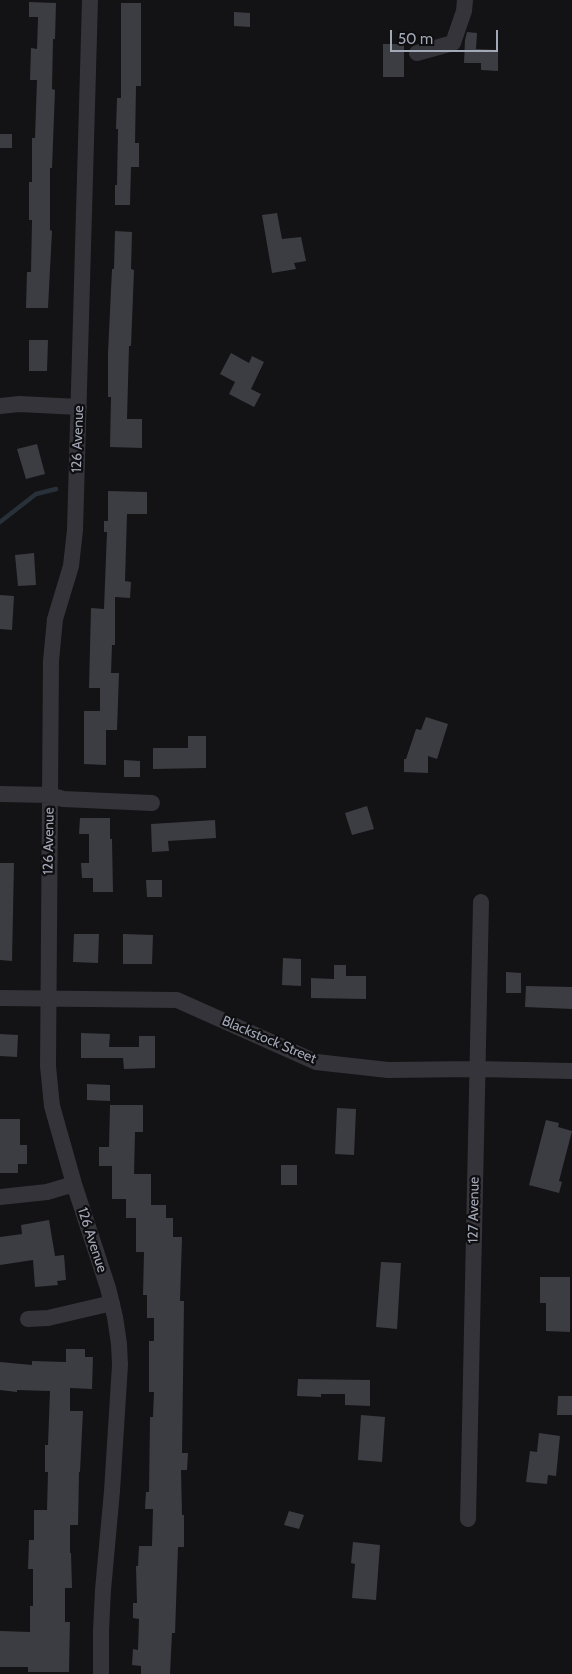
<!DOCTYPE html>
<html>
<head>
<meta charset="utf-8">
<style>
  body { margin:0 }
  #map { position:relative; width:572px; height:1674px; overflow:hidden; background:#131315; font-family:Cabin,sans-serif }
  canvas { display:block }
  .scale { position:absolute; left:390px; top:30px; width:108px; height:22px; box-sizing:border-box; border:2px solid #a3a8b7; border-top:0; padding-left:6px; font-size:15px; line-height:18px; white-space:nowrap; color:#a3a8b7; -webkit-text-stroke:4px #0e0e10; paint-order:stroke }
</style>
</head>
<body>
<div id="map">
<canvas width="572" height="1674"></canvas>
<div class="scale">50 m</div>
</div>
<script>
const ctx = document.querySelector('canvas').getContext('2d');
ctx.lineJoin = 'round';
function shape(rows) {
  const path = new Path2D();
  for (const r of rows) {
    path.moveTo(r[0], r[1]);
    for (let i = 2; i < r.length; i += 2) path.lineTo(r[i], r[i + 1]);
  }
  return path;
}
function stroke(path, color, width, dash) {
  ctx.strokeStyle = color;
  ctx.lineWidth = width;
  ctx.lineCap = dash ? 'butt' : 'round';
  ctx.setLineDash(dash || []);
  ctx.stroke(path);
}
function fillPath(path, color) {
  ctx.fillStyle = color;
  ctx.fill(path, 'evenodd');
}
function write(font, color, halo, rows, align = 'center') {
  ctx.font = font + ' Cabin,sans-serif';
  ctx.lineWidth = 4.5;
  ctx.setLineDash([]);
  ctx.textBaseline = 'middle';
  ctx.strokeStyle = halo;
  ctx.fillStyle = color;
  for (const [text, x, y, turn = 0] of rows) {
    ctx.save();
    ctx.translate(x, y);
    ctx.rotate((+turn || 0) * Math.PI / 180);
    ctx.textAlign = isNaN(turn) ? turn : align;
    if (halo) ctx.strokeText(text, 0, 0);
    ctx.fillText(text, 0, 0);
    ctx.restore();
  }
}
stroke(shape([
  [0,522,36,494,56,489]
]), '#28313a', 4.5);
fillPath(shape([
  [29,2,56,3,55,39,53,39,52,89,55,90,52,168,50,168,50,230,52,231,48,308,26,308,27,272,31,272,32,220,29,220,29,182,32,182,32,138,35,138,37,80,30,80,31,48,37,49,38,17,29,17],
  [121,3,141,3,141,86,136,86,135,143,139,143,139,167,131,167,130,205,115,205,115,185,117,185,118,129,116,129,117,98,121,98],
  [234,12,250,13,250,27,234,26],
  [467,32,477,33,476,49,498,50,498,71,481,70,481,63,464,63,465,40],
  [383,44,404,44,404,77,383,77],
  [0,134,12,134,12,148,0,148],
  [277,213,282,239,301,237,306,261,294,263,296,269,272,273,262,215],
  [115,231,132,232,131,269,134,270,131,346,129,346,127,419,142,419,142,448,110,447,111,397,108,397,108,353,112,269,114,269],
  [29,340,48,340,47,371,29,371],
  [231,353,249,363,252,356,264,362,251,389,261,394,254,407,229,394,235,382,220,374],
  [37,444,45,474,26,479,17,449],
  [108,491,147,492,147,514,127,514,125,581,131,582,130,598,115,597,115,645,112,645,111,673,119,673,117,730,106,730,106,765,84,764,84,711,100,711,100,688,89,688,91,608,104,609,107,532,104,532,104,521,108,521],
  [34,553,36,585,18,586,15,555],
  [0,595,14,596,12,630,0,629],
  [426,717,448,724,437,759,428,756,428,773,404,772,404,759,406,759,416,729,421,730],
  [188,736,206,736,206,768,153,769,153,748,188,748],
  [124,760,140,761,140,777,124,777],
  [367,806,374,829,352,835,345,813],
  [80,818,110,818,110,839,112,839,113,892,93,892,93,878,82,878,81,863,89,863,89,834,79,834],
  [215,820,216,838,168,841,169,851,152,852,151,824],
  [0,863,14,863,12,961,0,960],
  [146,880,162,880,162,897,147,897],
  [74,934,99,934,98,963,73,962],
  [123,934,153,935,152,964,123,964],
  [283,958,301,959,301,986,282,985],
  [334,965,346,965,346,976,366,976,366,999,311,998,311,978,334,979],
  [506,972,521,973,521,993,506,993],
  [526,986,572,987,572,1009,525,1007],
  [81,1033,110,1034,109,1047,139,1047,139,1036,155,1036,155,1068,124,1069,123,1058,81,1058],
  [0,1034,18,1035,17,1057,0,1056],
  [87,1084,110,1085,110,1101,87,1100],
  [110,1105,143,1105,143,1132,135,1132,134,1174,151,1174,151,1205,166,1205,166,1218,173,1218,173,1237,182,1237,180,1301,184,1301,182,1453,188,1453,187,1470,181,1470,182,1515,184,1515,184,1547,178,1547,175,1633,172,1633,170,1674,141,1674,141,1666,132,1665,133,1649,138,1650,139,1619,133,1618,133,1603,137,1603,136,1566,138,1566,139,1546,152,1546,153,1509,145,1509,146,1492,149,1492,150,1417,153,1417,154,1392,149,1392,149,1341,154,1341,154,1318,147,1318,147,1295,143,1295,144,1252,136,1252,136,1218,126,1218,126,1199,112,1199,112,1166,99,1166,99,1147,109,1147],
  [337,1108,356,1109,354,1155,335,1154],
  [0,1119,20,1119,20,1145,27,1145,27,1164,18,1164,18,1173,0,1173],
  [546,1120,559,1123,558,1127,572,1131,559,1181,562,1182,559,1193,529,1185],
  [281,1165,297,1165,297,1185,281,1185],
  [49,1220,55,1256,64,1255,66,1280,57,1281,58,1285,35,1287,33,1260,0,1265,0,1237,22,1234,21,1225],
  [381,1262,401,1263,397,1329,376,1327],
  [540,1277,570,1277,570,1332,546,1331,546,1303,540,1303],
  [66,1349,85,1349,85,1357,93,1357,92,1389,70,1388,70,1411,83,1411,80,1472,79,1472,78,1525,70,1525,70,1553,71,1553,72,1588,65,1588,65,1622,70,1622,69,1672,28,1672,28,1667,0,1667,0,1631,30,1632,30,1606,33,1606,33,1569,28,1569,29,1540,34,1540,34,1510,47,1510,48,1472,45,1472,45,1445,48,1445,50,1391,17,1390,17,1392,0,1390,0,1362,32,1365,32,1361,66,1362],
  [298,1379,370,1380,370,1406,345,1405,345,1394,321,1394,321,1397,297,1396],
  [558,1396,572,1396,572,1415,557,1415],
  [361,1415,385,1417,382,1462,358,1460],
  [539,1433,560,1436,556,1476,548,1475,547,1484,526,1482,530,1451,537,1452],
  [289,1511,304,1515,299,1529,284,1525],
  [353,1542,380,1545,376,1600,352,1598,355,1564,351,1563]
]), '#3c3d43');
stroke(shape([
  [90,0,75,530,71,566,55,619,51,661,48,1066,52,1106,74,1184,108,1288,115,1317,119,1344,120,1365,112,1491,103,1590,101,1631,101,1674],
  [417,53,453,43,464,11,465,0],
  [0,406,19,404,79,407],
  [0,794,50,795,63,799,152,803],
  [0,998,177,1000,316,1062,388,1070,476,1069,572,1071],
  [0,1197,47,1192,74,1184],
  [28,1319,48,1318,112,1303],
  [468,1519,481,902]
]), '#34343a', 16);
write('14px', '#a3a8b7', '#0e0e10', [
  ["126 Avenue",78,439,-88],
  ["126 Avenue",49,841,-89],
  ["Blackstock Street",269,1040,23],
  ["127 Avenue",474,1210,-89],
  ["126 Avenue",92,1240,72]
]);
</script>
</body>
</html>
